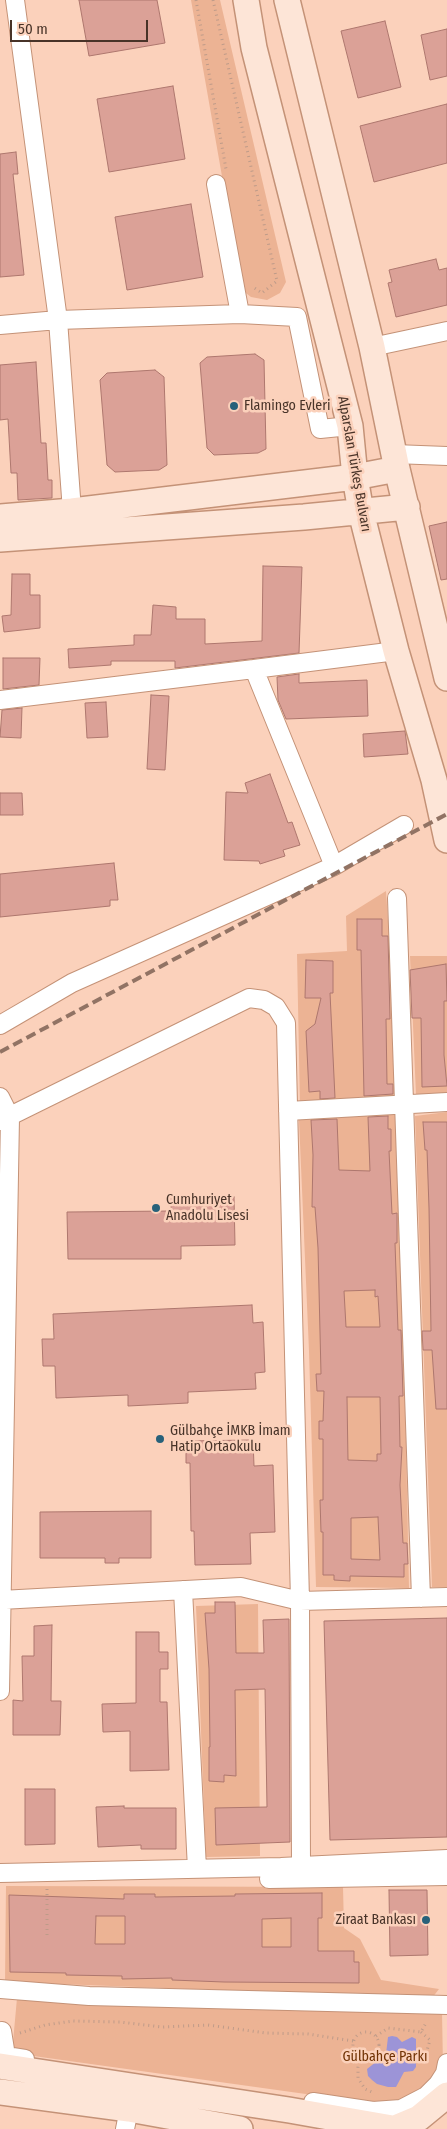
<!DOCTYPE html>
<html>
<head>
<meta charset="utf-8">
<style>
  body { margin:0 }
  #map { position:relative; width:447px; height:2129px; overflow:hidden; background:#fbd1bb; font-family:"Fira Sans Condensed",sans-serif }
  canvas { display:block }
  .scale { position:absolute; left:10px; top:20px; width:138px; height:22px; box-sizing:border-box; border:2px solid #483328; border-top:0; padding-left:6px; font-size:15px; line-height:18px; white-space:nowrap; color:#483328; -webkit-text-stroke:4px #fbd1bb; paint-order:stroke }
</style>
</head>
<body>
<div id="map">
<canvas width="447" height="2129"></canvas>
<div class="scale">50 m</div>
</div>
<script>
const ctx = document.querySelector('canvas').getContext('2d');
ctx.lineJoin = 'round';
function fillPath(path, color) {
  ctx.fillStyle = color;
  ctx.fill(path, 'evenodd');
}
function shape(rows) {
  const path = new Path2D();
  for (const r of rows) {
    if (r.length === 3) {
      path.moveTo(r[0] + r[2], r[1]);
      path.arc(r[0], r[1], r[2], 0, 2 * Math.PI);
      continue;
    }
    path.moveTo(r[0], r[1]);
    for (let i = 2; i < r.length; i += 2) path.lineTo(r[i], r[i + 1]);
  }
  return path;
}
function stroke(path, color, width, dash) {
  ctx.strokeStyle = color;
  ctx.lineWidth = width;
  ctx.lineCap = dash ? 'butt' : 'round';
  ctx.setLineDash(dash || []);
  ctx.stroke(path);
}
function write(font, color, halo, rows, align = 'center') {
  ctx.font = font + ' "Fira Sans Condensed",sans-serif';
  ctx.lineWidth = 5;
  ctx.setLineDash([]);
  ctx.textBaseline = 'middle';
  ctx.strokeStyle = halo;
  ctx.fillStyle = color;
  for (const [text, x, y, turn = 0] of rows) {
    ctx.save();
    ctx.translate(x, y);
    ctx.rotate((+turn || 0) * Math.PI / 180);
    ctx.textAlign = isNaN(turn) ? turn : align;
    if (halo) ctx.strokeText(text, 0, 0);
    ctx.fillText(text, 0, 0);
    ctx.restore();
  }
}
fillPath(shape([
  [191,0,220,0,286,282,280,293,267,300,251,297,242,290],
  [386,891,400,1101,300,1107,297,954,347,951,346,916],
  [410,956,447,956,447,1093,416,1095],
  [396,1112,403,1300,409,1588,316,1587,309,1351,299,1120],
  [447,1112,447,1587,432,1587,415,1116],
  [258,1604,260,1856,206,1857,196,1606],
  [6,1886,343,1887,344,1928,360,1939,381,1980,439,1989,432,1998,5,1982],
  [17,1998,442,2012,443,2067,419,2094,392,2105,363,2102,12,2053]
]), '#ecb394');
fillPath(shape([
  [392,2036,397,2037,402,2042,412,2037,416,2039,416,2067,413,2071,404,2072,396,2087,388,2087,377,2084,372,2080,368,2076,367,2069,386,2054,388,2037]
]), '#9c94d7');
const building = shape([
  [79,0,157,0,165,43,89,56,79,0],
  [385,21,401,87,358,98,341,31,385,21],
  [447,29,447,76,430,80,421,35,447,29],
  [173,86,185,159,109,172,97,99,173,86],
  [447,104,447,163,374,182,360,126,447,104],
  [16,152,18,174,13,174,24,275,0,277,0,154,16,152],
  [191,204,203,277,127,290,115,217,191,204],
  [436,259,439,270,447,268,447,305,396,317,388,283,392,282,389,270,436,259],
  [255,354,264,360,266,449,258,453,214,455,207,448,200,363,207,357,255,354],
  [36,362,41,443,46,443,48,480,52,480,52,498,18,500,17,473,11,473,8,419,0,420,0,365,36,362],
  [155,370,164,377,167,465,159,470,115,472,107,465,100,380,107,373,155,370],
  [447,522,447,579,441,580,429,526,447,522],
  [263,566,302,567,299,653,175,668,175,661,111,661,111,665,69,668,68,649,134,645,134,635,151,635,153,605,176,607,176,619,205,619,205,644,262,641,263,566],
  [12,574,30,574,30,595,40,595,40,628,4,632,2,616,11,615,12,574],
  [3,658,40,658,39,685,3,689,3,658],
  [299,674,299,683,367,680,368,716,286,719,278,700,277,677,299,674],
  [151,695,169,696,165,770,147,769,151,695],
  [106,702,108,737,87,738,85,703,106,702],
  [22,708,21,738,0,737,2,710,22,708],
  [405,731,408,754,364,757,363,734,405,731],
  [270,774,288,823,292,822,300,845,283,850,285,856,260,864,259,861,224,860,226,792,248,793,245,783,270,774],
  [0,793,22,793,23,815,0,815,0,793],
  [114,863,118,900,110,900,110,906,0,917,0,874,114,863],
  [357,919,382,919,382,936,388,936,390,1019,386,1019,387,1084,393,1084,393,1094,364,1096,361,950,357,950,357,919],
  [306,960,333,961,333,993,330,993,335,1098,320,1099,320,1091,309,1092,306,1031,315,1024,321,998,305,998,306,960],
  [446,964,447,1001,444,1001,444,1055,447,1086,422,1087,421,1018,412,1018,410,970,446,964],
  [388,1116,388,1129,391,1129,391,1151,389,1151,392,1214,397,1213,397,1243,395,1243,398,1330,401,1330,403,1396,399,1396,400,1447,402,1447,400,1485,403,1543,407,1543,408,1564,404,1564,404,1577,350,1576,350,1581,334,1580,334,1575,323,1575,323,1532,321,1532,320,1500,323,1500,323,1439,319,1439,319,1421,323,1421,324,1391,317,1391,316,1374,321,1374,318,1248,315,1207,312,1207,313,1155,311,1120,337,1119,339,1170,370,1171,368,1117,388,1116],
  [375,1290,375,1297,378,1296,380,1327,346,1327,344,1291,375,1290],
  [347,1397,380,1397,381,1454,377,1454,377,1461,348,1460,347,1397],
  [378,1517,380,1560,351,1559,351,1518,378,1517],
  [423,1122,447,1122,447,1409,436,1409,432,1350,423,1350,422,1331,431,1331,429,1208,427,1150,425,1150,423,1122],
  [234,1197,235,1245,181,1246,181,1259,68,1259,67,1212,171,1211,171,1198,234,1197],
  [252,1305,253,1323,263,1322,265,1372,255,1373,256,1389,188,1392,188,1403,128,1406,128,1395,56,1398,55,1366,43,1366,42,1339,54,1339,53,1314,252,1305],
  [253,1440,254,1466,273,1465,275,1532,250,1533,251,1564,195,1565,194,1531,191,1531,190,1463,186,1463,186,1441,253,1440],
  [151,1511,151,1558,119,1558,119,1563,105,1563,105,1558,40,1558,40,1512,151,1511],
  [215,1602,235,1602,236,1653,264,1653,263,1620,289,1619,290,1842,216,1845,215,1808,267,1807,265,1689,235,1690,236,1776,224,1775,224,1782,209,1781,209,1747,210,1747,209,1669,205,1613,215,1613,215,1602],
  [447,1618,447,1837,330,1840,324,1621,447,1618],
  [52,1625,51,1701,61,1701,60,1735,13,1735,13,1700,23,1701,22,1656,34,1656,34,1626,52,1625],
  [136,1632,159,1632,159,1652,168,1652,168,1669,160,1669,160,1702,167,1702,169,1770,130,1771,130,1731,103,1732,102,1704,136,1703,136,1632],
  [25,1789,55,1789,55,1844,25,1845,25,1789],
  [124,1806,124,1808,176,1808,176,1849,141,1849,141,1845,98,1847,96,1807,124,1806],
  [389,1890,427,1890,428,1955,390,1956,389,1890],
  [322,1893,322,1918,318,1918,318,1951,354,1951,354,1962,359,1962,359,1983,224,1982,172,1980,172,1978,122,1979,122,1976,66,1975,66,1973,10,1972,9,1895,124,1899,124,1894,155,1894,155,1897,235,1896,235,1894,322,1893],
  [96,1916,125,1916,125,1944,95,1944,96,1916],
  [291,1918,291,1947,262,1947,262,1919,291,1918]
]);
fillPath(building, '#dba197');
stroke(building, '#ae776e', 1);
const street = shape([
  [15,0,58,320,72,511],
  [216,184,240,314,297,317,320,429,350,426],
  [0,325,58,320,240,314],
  [372,347,447,331],
  [394,454,447,456],
  [254,669,396,651],
  [0,700,254,669,334,866,404,825],
  [397,898,421,1598],
  [0,1025,72,983,334,866],
  [0,1097,10,1117,0,1691],
  [288,1111,447,1102],
  [0,1121,249,998,264,1000,276,1007,286,1023,300,1601,301,1866],
  [183,1590,197,1869],
  [1,1600,241,1587,300,1601,447,1597],
  [0,1873,281,1867,447,1859],
  [269,1879,447,1876],
  [0,1989,89,1996,447,2005],
  [2,2031,6,2056,25,2059],
  [313,2102,373,2111,401,2109,426,2096,438,2084,445,2073,447,2063],
  [125,2129,129,2109]
]);
const secondary = shape([
  [246,0,254,48,350,426,355,477,361,512,396,651,434,780,447,840],
  [287,0,372,347,397,469,447,678],
  [0,517,72,511,355,477,397,469],
  [0,539,304,517,407,507],
  [0,2066,289,2110,398,2129],
  [0,2092,129,2109,240,2129],
  [395,2128,419,2118,447,2095]
]);
stroke(street, '#c49277', 20);
stroke(secondary, '#c49277', 28);
stroke(shape([
  [196,0,226,169],
  [213,0,277,281,262,293,253,287],
  [47,1935,47,1888],
  [421,2032,430,2040,426,2054,427,2063],
  [366,2045,13],
  [20,2033,45,2025,73,2021,120,2022,162,2027,208,2025,266,2033,308,2034,353,2041],
  [376,2036,388,2028,421,2032,426,2023],
  [360,2057,358,2067,358,2078,365,2089,372,2092]
]), '#be9b89', 3, [1, 4]);
stroke(street, '#fff', 18);
stroke(secondary, '#fde5d7', 25);
stroke(shape([
  [0,1052,447,814]
]), '#917364', 4, [10, 5]);
for (const [x, y, r, color] of [
  [234,406,5,"#27617a"],
  [156,1208,5,"#27617a"],
  [160,1439,5,"#27617a"],
  [426,1920,5,"#27617a"]
]) {
  const dot = new Path2D();
  dot.arc(x, y, r, 0, 2 * Math.PI);
  ctx.fillStyle = color;
  ctx.fill(dot);
  stroke(dot, '#fbd1bb', 2);
}
write('14px', '#483328', '#fbd1bb', [
  ["Flamingo Evleri",244,406],
  ["Cumhuriyet",166,1200],
  ["Anadolu Lisesi",166,1216],
  ["Gülbahçe İMKB İmam",170,1431],
  ["Hatip Ortaokulu",170,1447],
  ["Ziraat Bankası",416,1920,"right"]
], 'left');
write('14px', '#483328', '#fbd1bb', [
  ["Alparslan Türkeş Bulvarı",354,464,80]
]);
write('14px', '#703204', '#fbd1bb', [
  ["Gülbahçe Parkı",385,2057]
]);
</script>
</body>
</html>
